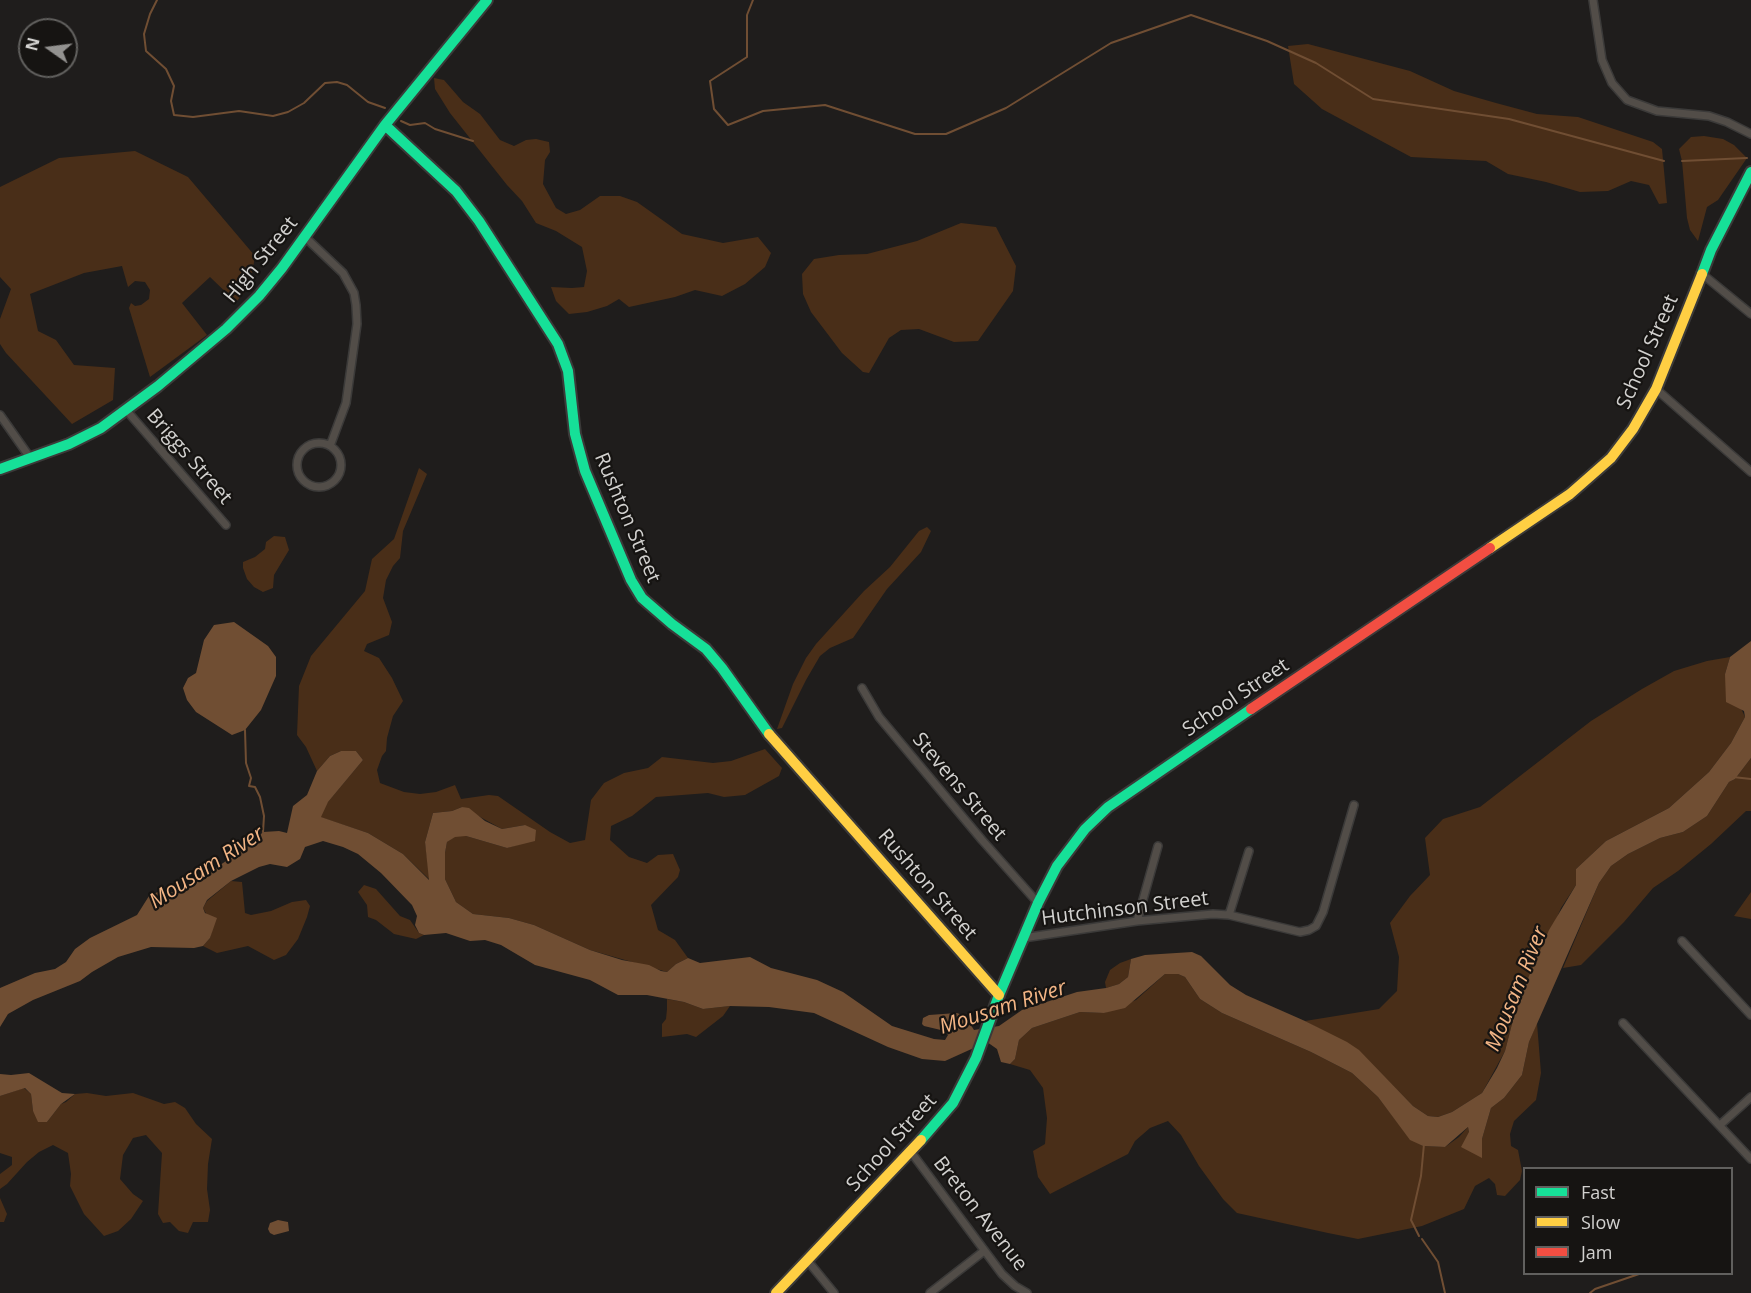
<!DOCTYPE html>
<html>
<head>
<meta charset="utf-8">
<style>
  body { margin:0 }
  #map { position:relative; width:1751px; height:1293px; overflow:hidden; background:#1f1d1c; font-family:"Open Sans",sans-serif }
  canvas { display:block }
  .legend { position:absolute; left:1523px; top:1167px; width:210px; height:108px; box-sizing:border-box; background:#161412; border:2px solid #61605e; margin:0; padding:8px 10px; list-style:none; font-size:18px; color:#d2d1cf }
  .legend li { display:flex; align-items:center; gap:12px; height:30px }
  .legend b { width:30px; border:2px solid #61605e }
  .north { position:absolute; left:18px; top:18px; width:60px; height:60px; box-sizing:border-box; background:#161412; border:2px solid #61605e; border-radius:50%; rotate:284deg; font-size:16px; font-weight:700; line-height:24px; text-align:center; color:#d2d1cf }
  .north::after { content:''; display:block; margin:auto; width:21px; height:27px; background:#939290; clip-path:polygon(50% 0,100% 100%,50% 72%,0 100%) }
</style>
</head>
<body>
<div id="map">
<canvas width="1751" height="1293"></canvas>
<ul class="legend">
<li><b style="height:8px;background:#16e098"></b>Fast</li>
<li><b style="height:8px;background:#ffcf43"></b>Slow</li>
<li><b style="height:8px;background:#f24e42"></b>Jam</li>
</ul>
<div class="north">N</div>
</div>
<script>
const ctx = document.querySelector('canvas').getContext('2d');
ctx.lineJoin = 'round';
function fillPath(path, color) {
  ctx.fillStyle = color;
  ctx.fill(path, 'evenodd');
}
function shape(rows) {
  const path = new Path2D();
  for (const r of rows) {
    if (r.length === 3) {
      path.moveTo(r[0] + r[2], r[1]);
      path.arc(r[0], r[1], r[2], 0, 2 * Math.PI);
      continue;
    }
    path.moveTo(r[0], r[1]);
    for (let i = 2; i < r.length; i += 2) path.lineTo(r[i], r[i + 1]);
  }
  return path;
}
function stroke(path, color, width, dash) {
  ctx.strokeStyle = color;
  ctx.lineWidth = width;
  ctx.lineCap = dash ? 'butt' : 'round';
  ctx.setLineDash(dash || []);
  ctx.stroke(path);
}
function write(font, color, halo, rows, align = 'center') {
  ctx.font = font + ' "Open Sans",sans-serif';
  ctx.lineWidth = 4.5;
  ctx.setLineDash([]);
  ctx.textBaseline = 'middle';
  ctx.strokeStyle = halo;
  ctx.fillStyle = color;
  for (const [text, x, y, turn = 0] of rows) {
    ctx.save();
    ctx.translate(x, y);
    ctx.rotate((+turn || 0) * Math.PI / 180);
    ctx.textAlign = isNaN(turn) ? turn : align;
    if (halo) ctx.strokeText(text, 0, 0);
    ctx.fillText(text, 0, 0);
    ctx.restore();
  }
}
fillPath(shape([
  [1308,44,1410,71,1454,91,1496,103,1537,114,1578,117,1653,142,1662,149,1667,203,1659,204,1649,185,1631,181,1608,191,1580,192,1546,182,1508,174,1486,161,1411,157,1322,109,1294,84,1288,46],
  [434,78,444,80,463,102,480,114,500,140,514,146,526,140,536,139,549,142,550,152,545,160,543,184,556,208,566,214,580,210,600,196,620,196,637,202,682,234,723,243,758,237,771,253,765,267,745,284,722,296,695,290,675,297,629,307,619,299,607,306,587,312,569,314,556,301,551,287,572,288,584,287,587,271,582,247,556,231,536,223,522,201,507,185,450,113,435,89],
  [1704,136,1723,139,1734,145,1747,158,1718,200,1707,207,1698,241,1690,230,1687,218,1682,161,1679,149,1691,137],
  [135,151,188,177,255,256,250,286,236,302,210,277,182,303,207,335,150,377,129,308,131,303,135,306,141,305,149,299,150,290,145,282,135,281,128,287,122,266,84,273,30,294,38,331,56,340,74,365,115,368,113,400,72,424,6,353,0,344,0,319,11,289,0,277,0,187,59,158],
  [961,223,996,227,1016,266,1013,291,978,341,954,342,919,329,901,330,889,338,869,373,863,372,842,353,811,312,803,294,802,274,814,259,839,255,867,254,917,241],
  [419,468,427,474,403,531,400,558,393,566,386,580,383,598,392,622,389,635,367,644,364,651,379,658,392,678,403,701,393,716,387,738,386,751,382,756,377,770,380,783,404,792,420,794,436,792,455,785,461,799,489,795,498,796,550,832,570,843,585,840,591,800,604,783,624,773,648,768,662,757,713,763,731,761,765,749,782,768,779,776,745,795,724,797,708,793,656,797,632,816,611,826,610,840,629,857,647,863,658,855,673,854,680,870,678,877,651,905,658,930,675,940,688,958,676,964,667,972,590,950,534,925,509,918,473,914,456,902,445,879,445,853,447,842,455,836,466,836,507,848,520,844,525,825,502,829,462,807,452,811,433,813,425,842,430,880,403,854,368,833,320,817,327,803,363,760,356,751,341,751,330,756,317,771,306,747,297,735,299,686,311,656,365,591,372,559,394,539],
  [927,527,931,531,921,552,887,589,853,638,830,648,820,656,806,680,782,728,777,729,793,684,806,658,816,644,864,591,890,567,919,531],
  [274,536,285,537,289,550,274,575,273,588,263,592,254,587,247,579,243,568,243,562,255,557,265,549,266,542],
  [1730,657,1725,674,1745,717,1731,743,1709,772,1669,808,1606,841,1576,869,1576,885,1561,908,1513,1020,1505,1051,1482,1093,1452,1112,1438,1117,1428,1116,1413,1106,1358,1050,1305,1021,1379,1009,1397,991,1399,957,1390,923,1410,896,1430,875,1425,838,1443,819,1480,807,1591,721,1642,689,1674,671,1707,661],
  [1751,758,1751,811,1746,811,1711,844,1678,871,1653,888,1624,922,1581,965,1563,968,1599,883,1611,866,1628,854,1660,838,1683,832,1707,816,1729,782,1735,779],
  [231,881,242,882,245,913,251,915,271,911,292,902,306,900,310,906,307,917,298,939,286,955,274,960,248,946,217,953,203,946,210,938,213,926,203,908,207,901],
  [364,885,376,889,400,916,410,920,419,933,424,935,416,939,394,934,376,920,368,917,367,905,358,892],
  [1751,892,1751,919,1734,916],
  [1131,959,1128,977,1119,984,1106,988,1105,982,1110,970,1120,963],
  [1165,974,1178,974,1185,977,1200,999,1222,1013,1311,1052,1352,1073,1378,1097,1410,1139,1423,1146,1445,1147,1459,1137,1468,1127,1473,1152,1482,1157,1482,1139,1491,1108,1504,1098,1522,1075,1529,1042,1537,1023,1541,1073,1536,1100,1514,1121,1510,1134,1511,1146,1518,1150,1522,1171,1520,1180,1505,1196,1497,1195,1495,1184,1489,1178,1475,1186,1464,1209,1422,1226,1358,1239,1328,1233,1237,1213,1223,1199,1199,1166,1181,1135,1168,1121,1150,1128,1135,1141,1128,1154,1050,1194,1038,1177,1033,1151,1045,1144,1047,1118,1043,1088,1030,1070,1010,1064,1015,1059,1019,1040,1032,1028,1080,1012,1104,1013,1136,1000],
  [667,999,684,1002,703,1009,730,1006,723,1016,696,1037,687,1034,662,1037,662,1024,666,1019,667,1009],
  [24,1088,31,1094,33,1111,47,1122,61,1104,66,1102,75,1094,87,1093,106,1096,133,1093,164,1104,175,1102,185,1108,196,1124,212,1139,208,1164,207,1189,210,1210,208,1222,193,1222,188,1233,179,1231,170,1222,163,1223,158,1214,162,1153,146,1135,133,1138,123,1155,120,1179,133,1194,143,1201,131,1219,118,1231,104,1236,84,1214,70,1186,71,1174,68,1153,53,1145,39,1152,27,1162,7,1184,0,1189,0,1198,7,1214,4,1222,0,1222,0,1174,12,1165,12,1157,0,1153,0,1096]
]), '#492e18');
fillPath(shape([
  [234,622,268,646,276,657,276,676,261,710,245,730,232,735,196,712,187,700,183,688,188,678,196,673,204,640,214,625],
  [1751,641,1751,758,1735,779,1729,782,1707,816,1683,832,1660,838,1628,854,1611,866,1599,883,1529,1042,1522,1075,1504,1098,1491,1108,1482,1139,1482,1158,1461,1147,1469,1132,1468,1127,1445,1147,1423,1146,1410,1140,1378,1097,1352,1073,1311,1052,1222,1013,1200,999,1185,977,1178,974,1165,974,1125,1008,1104,1013,1080,1012,1032,1028,1019,1040,1015,1059,1010,1064,1001,1062,997,1049,987,1042,945,1061,922,1059,888,1047,814,1013,769,1007,730,1006,703,1009,684,1002,647,995,618,995,590,980,535,965,501,945,485,940,470,941,446,933,424,935,419,933,415,925,417,916,412,905,381,873,358,854,343,847,323,841,305,847,300,859,287,867,270,864,259,867,231,881,207,900,203,908,205,913,217,918,210,938,203,946,194,948,151,947,118,957,92,972,80,981,33,1000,8,1014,0,1027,0,988,35,973,55,969,66,962,75,949,90,938,137,915,149,896,160,891,179,893,251,844,263,832,279,831,287,833,293,806,307,795,317,771,330,756,341,751,356,751,363,760,328,802,321,817,368,833,403,854,429,880,425,842,433,813,452,811,462,807,469,808,485,821,502,829,525,825,536,830,535,841,507,848,466,836,455,837,447,842,445,853,445,879,456,902,473,914,509,918,534,925,590,950,622,960,649,965,661,971,667,972,676,964,688,958,700,963,750,957,771,968,817,980,843,992,892,1026,934,1039,945,1040,948,1035,945,1031,924,1026,922,1024,923,1018,929,1015,957,1013,965,1016,974,1030,999,1026,1022,1010,1077,992,1106,988,1119,984,1128,977,1131,959,1145,955,1192,952,1201,956,1230,985,1246,995,1305,1021,1347,1042,1359,1050,1413,1106,1428,1116,1438,1117,1452,1112,1482,1093,1497,1068,1505,1051,1513,1020,1529,976,1549,930,1576,885,1576,869,1606,841,1669,808,1709,772,1731,743,1745,717,1744,711,1726,702,1725,674,1730,657],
  [29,1073,62,1093,75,1094,61,1104,47,1122,38,1122,33,1111,31,1094,25,1088,0,1096,0,1074,11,1075],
  [278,1220,288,1222,289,1231,274,1235,270,1233,268,1229,270,1223]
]), '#704e33');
stroke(shape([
  [157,0,150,14,144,34,146,51,166,69,174,86,171,101,174,115,193,117,239,111,273,116,288,112,304,103,325,83,337,82,347,85,368,102,385,108],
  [753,0,747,15,747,57,710,81,714,109,728,125,763,111,825,105,915,134,946,134,1006,108,1111,43,1191,15,1267,41,1316,63,1373,99,1509,119,1664,161],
  [401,121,410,125,425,123,435,129,473,141],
  [1682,161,1747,158],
  [245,730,246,763,251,778,249,786,255,787,260,797,264,816,263,832],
  [1733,777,1751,779],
  [1419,1236,1411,1220,1421,1176,1424,1144],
  [1422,1239,1438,1262,1445,1293],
  [1590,1293,1595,1289,1639,1274]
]), '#704e33', 2);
const street = shape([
  [1593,0,1602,60,1612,83,1627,100,1657,111,1709,116,1727,122,1751,134],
  [305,237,343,273,354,293,356,305,357,324,346,403,330,446],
  [1701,273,1751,314],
  [1656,389,1751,472],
  [127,411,226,525],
  [0,415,31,459],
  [319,465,22],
  [862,688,879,717,982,840,1038,903],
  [1229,915,1249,851],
  [1137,921,1158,846],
  [1023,938,1137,921,1213,914,1229,915,1300,932,1309,930,1316,926,1323,912,1354,805],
  [1682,941,1751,1015],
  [1623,1023,1751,1159],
  [1720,1125,1751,1097],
  [911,1152,1002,1274,1015,1286,1027,1293],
  [807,1260,834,1293],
  [930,1293,984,1251]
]);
const fast = shape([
  [385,125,456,191,479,221,558,344,568,371,575,434,585,471,631,580,642,598,672,624,706,649,722,668,769,734],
  [1702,274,1711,250,1751,172],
  [0,469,69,444,101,428,158,386,226,329,259,296,282,268,385,125,487,0],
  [921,1140,953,1103,976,1058,999,995,1038,903,1057,866,1085,829,1108,807,1251,709]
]);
const slow = shape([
  [1490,548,1570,494,1611,458,1633,429,1656,389,1702,274],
  [769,734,999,995],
  [776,1293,921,1140]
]);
const jam = shape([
  [1251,709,1490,548]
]);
stroke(street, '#3b3a39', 10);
stroke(fast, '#3b3a39', 14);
stroke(slow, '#3b3a39', 14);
stroke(jam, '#3b3a39', 14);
stroke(street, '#524d48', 7);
stroke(fast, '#16e098', 10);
stroke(slow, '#ffcf43', 10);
stroke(jam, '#f24e42', 10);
write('20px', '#d2d1cf', '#161412', [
  ["High Street",261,260,-51],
  ["School Street",1648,352,-66],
  ["Briggs Street",189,457,49],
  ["Rushton Street",627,518,67],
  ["School Street",1236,698,-34],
  ["Stevens Street",959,787,50],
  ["Rushton Street",927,885,49],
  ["Hutchinson Street",1125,909,-7],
  ["School Street",892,1143,-48],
  ["Breton Avenue",980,1214,52]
]);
write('italic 21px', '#f3b585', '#161412', [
  ["Mousam River",207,868,-33],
  ["Mousam River",1517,989,-68],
  ["Mousam River",1003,1008,-18]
]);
</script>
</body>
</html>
